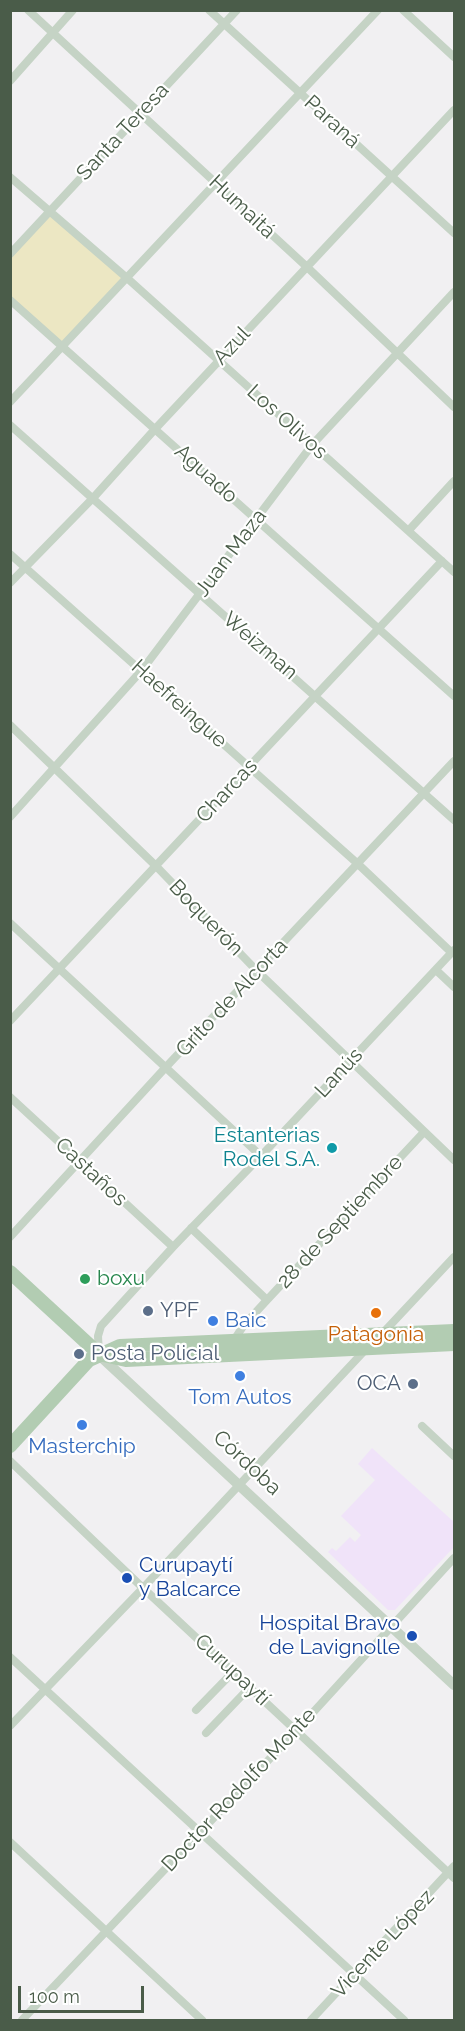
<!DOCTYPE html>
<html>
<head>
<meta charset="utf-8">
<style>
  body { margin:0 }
  #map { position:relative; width:465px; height:2031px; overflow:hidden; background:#f1f0f2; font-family:Raleway,sans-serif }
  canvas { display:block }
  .frame { position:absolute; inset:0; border:12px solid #4a5c49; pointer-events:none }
  .scale { position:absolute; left:18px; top:1986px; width:126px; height:27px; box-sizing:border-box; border:3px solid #4a5c49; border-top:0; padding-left:8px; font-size:18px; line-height:21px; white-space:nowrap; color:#4a5c49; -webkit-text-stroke:4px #fff; paint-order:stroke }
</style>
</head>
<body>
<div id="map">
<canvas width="465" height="2031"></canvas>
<div class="frame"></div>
<div class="scale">100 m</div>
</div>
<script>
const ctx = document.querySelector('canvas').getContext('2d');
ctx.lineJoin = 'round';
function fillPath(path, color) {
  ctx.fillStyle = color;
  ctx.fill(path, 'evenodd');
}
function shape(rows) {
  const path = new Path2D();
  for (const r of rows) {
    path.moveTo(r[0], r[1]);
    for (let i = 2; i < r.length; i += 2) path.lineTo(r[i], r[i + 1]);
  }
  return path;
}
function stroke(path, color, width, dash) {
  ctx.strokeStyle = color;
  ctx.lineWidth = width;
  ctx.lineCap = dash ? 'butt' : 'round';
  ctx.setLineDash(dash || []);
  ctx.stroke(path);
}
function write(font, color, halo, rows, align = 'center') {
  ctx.font = font + ' Raleway,sans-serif';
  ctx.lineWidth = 4.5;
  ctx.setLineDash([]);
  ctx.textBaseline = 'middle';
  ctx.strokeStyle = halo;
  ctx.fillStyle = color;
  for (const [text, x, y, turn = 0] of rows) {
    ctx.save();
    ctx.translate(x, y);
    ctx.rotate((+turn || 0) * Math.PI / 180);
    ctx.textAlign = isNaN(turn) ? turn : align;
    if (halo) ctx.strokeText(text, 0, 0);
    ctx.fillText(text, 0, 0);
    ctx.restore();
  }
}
fillPath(shape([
  [372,1448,454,1522,454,1547,395,1610,388,1610,328,1552,332,1548,336,1551,350,1537,355,1542,361,1535,341,1516,375,1480,358,1464]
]), '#f0e3f9');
fillPath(shape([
  [49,212,127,278,61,347,11,300,10,254]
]), '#ece7c3');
stroke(shape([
  [28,10,307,267,454,407],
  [209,10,454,233],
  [403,10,454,57],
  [10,81,73,10],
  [10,177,127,278,454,572],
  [10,254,237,10],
  [10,300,454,696],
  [10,402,378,10],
  [10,425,454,820],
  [409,530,454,481],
  [10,554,358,864,452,953],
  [10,583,94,497,156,428,454,110],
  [10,725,156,866,257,971,454,1160],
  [10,817,142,670,312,445,454,292],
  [10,923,261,1156],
  [436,970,454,987],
  [10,1021,442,561],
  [10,1097,173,1247],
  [191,1228,267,1300],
  [10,1237,166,1067,454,761],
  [381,1335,454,1257],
  [234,1340,244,1325,267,1300,424,1132],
  [99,1354,98,1336,101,1326,173,1247,261,1156,454,950],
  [422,1426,454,1456],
  [10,1461,143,1588,454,1878],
  [10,1657,404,2020],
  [196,1710,234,1671],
  [10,1726,143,1588,367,1348],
  [206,1733,250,1687],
  [10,1842,202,2020],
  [22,2020,297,1730,454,1558],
  [311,2020,454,1866]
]), '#c5d3c5', 8);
stroke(shape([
  [99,1355,454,1685]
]), '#c5d3c5', 10);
stroke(shape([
  [10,1272,99,1354],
  [99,1354,126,1360,454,1344],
  [10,1446,89,1360,120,1346,454,1331]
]), '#b2ccb2', 14);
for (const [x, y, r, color] of [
  [332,1148,6,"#0f9aa8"],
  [85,1279,6,"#2e9e5b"],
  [148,1311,6,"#5c6f8a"],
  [376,1313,6,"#e8710a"],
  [213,1321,6,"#3f7fe0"],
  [79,1354,6,"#5c6f8a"],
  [240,1376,6,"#3f7fe0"],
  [413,1384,6,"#5c6f8a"],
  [82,1425,6,"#3f7fe0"],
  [127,1578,6,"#1a4fb4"],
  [412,1636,6,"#1a4fb4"]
]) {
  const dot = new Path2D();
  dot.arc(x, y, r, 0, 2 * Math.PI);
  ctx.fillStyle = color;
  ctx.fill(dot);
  stroke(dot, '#fff', 2);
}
write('21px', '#4a5c49', '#fff', [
  ["Paraná",332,122,42],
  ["Santa Teresa",123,132,-47],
  ["Humaitá",242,207,43],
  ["Azul",232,346,-47],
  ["Los Olivos",287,422,42],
  ["Aguado",206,474,42],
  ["Juan Maza",231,553,-53],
  ["Weizman",260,646,41],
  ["Haefreingue",179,704,42],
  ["Charcas",227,791,-47],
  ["Boquerón",206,918,46],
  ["Grito de Alcorta",232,998,-47],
  ["Lanús",339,1073,-47],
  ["Castaños",91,1172,43],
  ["28 de Septiembre",340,1222,-47],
  ["Córdoba",247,1463,43],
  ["Curupaytí",232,1670,43],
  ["Doctor Rodolfo Monte",239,1790,-47],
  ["Vicente López",383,1944,-47]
]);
write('21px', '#0d838f', '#fff', [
  ["Estanterias",320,1136],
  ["Rodel S.A.",320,1160]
], 'right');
write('21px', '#27864d', '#fff', [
  ["boxu",97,1279]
], 'left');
write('21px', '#4e5e75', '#fff', [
  ["YPF",160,1311],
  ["Posta Policial",91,1354],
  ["OCA",401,1384,"right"]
], 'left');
write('21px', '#366cbe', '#fff', [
  ["Baic",225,1321,"left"],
  ["Tom Autos",240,1398],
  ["Masterchip",82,1447]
]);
write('21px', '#c56008', '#fff', [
  ["Patagonia",376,1335]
]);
write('21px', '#164399', '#fff', [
  ["Curupaytí",139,1566],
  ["y Balcarce",139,1590],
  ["Hospital Bravo",400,1624,"right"],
  ["de Lavignolle",400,1648,"right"]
], 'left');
</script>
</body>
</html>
